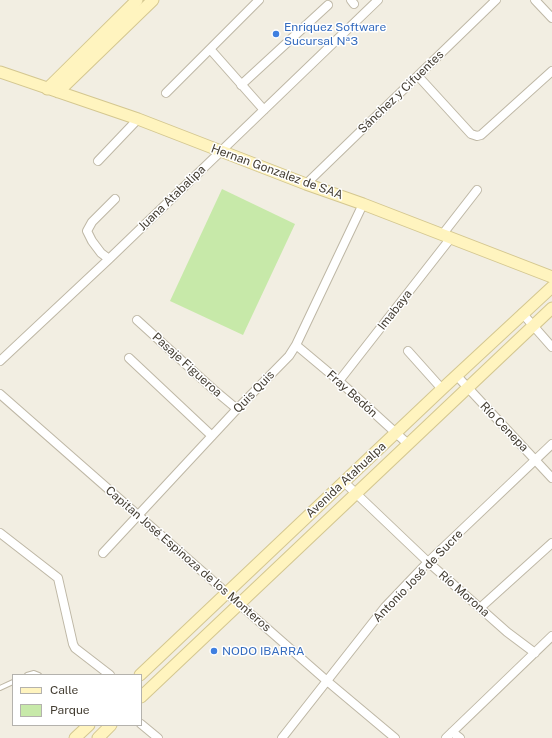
<!DOCTYPE html>
<html>
<head>
<meta charset="utf-8">
<style>
  body { margin:0 }
  #map { position:relative; width:552px; height:738px; overflow:hidden; background:#f2eee2; font-family:"Public Sans",sans-serif }
  canvas { display:block }
  .legend { position:absolute; left:12px; top:674px; width:130px; height:52px; box-sizing:border-box; background:#fff; border:1px solid #b4b2ad; margin:0; padding:5px 7px; list-style:none; font-size:12px; color:#443e33 }
  .legend li { display:flex; align-items:center; gap:8px; height:20px }
  .legend b { width:20px; border:1px solid #b4b2ad }
</style>
</head>
<body>
<div id="map">
<canvas width="552" height="738"></canvas>
<ul class="legend">
<li><b style="height:5px;background:#fff4bf"></b>Calle</li>
<li><b style="height:11px;background:#c7e9a9"></b>Parque</li>
</ul>
</div>
<script>
const ctx = document.querySelector('canvas').getContext('2d');
ctx.lineJoin = 'round';
function fillPath(path, color) {
  ctx.fillStyle = color;
  ctx.fill(path, 'evenodd');
}
function shape(rows) {
  const path = new Path2D();
  for (const r of rows) {
    path.moveTo(r[0], r[1]);
    for (let i = 2; i < r.length; i += 2) path.lineTo(r[i], r[i + 1]);
  }
  return path;
}
function stroke(path, color, width, dash) {
  ctx.strokeStyle = color;
  ctx.lineWidth = width;
  ctx.lineCap = dash ? 'butt' : 'round';
  ctx.setLineDash(dash || []);
  ctx.stroke(path);
}
function write(font, color, halo, rows, align = 'center') {
  ctx.font = font + ' "Public Sans",sans-serif';
  ctx.lineWidth = 3;
  ctx.setLineDash([]);
  ctx.textBaseline = 'middle';
  ctx.strokeStyle = halo;
  ctx.fillStyle = color;
  for (const [text, x, y, turn = 0] of rows) {
    ctx.save();
    ctx.translate(x, y);
    ctx.rotate((+turn || 0) * Math.PI / 180);
    ctx.textAlign = isNaN(turn) ? turn : align;
    if (halo) ctx.strokeText(text, 0, 0);
    ctx.fillText(text, 0, 0);
    ctx.restore();
  }
}
fillPath(shape([
  [222,189,295,224,243,335,170,301]
]), '#c7e9a9');
const lane = shape([
  [27,675,34,673,39,675],
  [0,688,13,682]
]);
const street = shape([
  [259,0,210,49,264,110],
  [351,0,354,4],
  [535,0,552,18],
  [418,76,471,134,477,136,481,135,552,71],
  [241,85,328,5],
  [166,93,210,49],
  [98,161,138,119],
  [306,184,496,0],
  [442,235,477,190],
  [109,259,101,253,92,241,87,231,92,222,115,199],
  [522,313,552,347],
  [137,320,213,389,237,409],
  [296,345,339,381,408,444],
  [408,351,442,389],
  [129,358,212,436],
  [0,361,109,259,378,0],
  [457,376,552,478],
  [339,381,450,239],
  [0,394,327,681,395,738],
  [344,482,428,562,507,632,535,653],
  [0,533,58,578,73,644,75,648,110,675],
  [103,553,237,409,289,356,296,345,363,204],
  [480,608,552,543],
  [141,724,158,738],
  [452,732,460,738],
  [282,738,385,607,428,562,552,444],
  [446,738,552,636]
]);
const secondary = shape([
  [0,72,138,119,306,184,363,204,552,277],
  [47,89,137,0],
  [58,92,153,0],
  [140,675,442,389,552,287],
  [141,697,552,308],
  [75,738,89,725],
  [98,738,111,725]
]);
stroke(lane, '#beb7a5', 6);
stroke(street, '#beb7a5', 10);
stroke(secondary, '#d4c790', 13);
stroke(lane, '#fff', 4);
stroke(street, '#fff', 8);
stroke(secondary, '#fff4bf', 11);
for (const [x, y, r, color] of [
  [276,34,4,"#3f7fe0"],
  [214,651,4,"#3f7fe0"]
]) {
  const dot = new Path2D();
  dot.arc(x, y, r, 0, 2 * Math.PI);
  ctx.fillStyle = color;
  ctx.fill(dot);
  stroke(dot, '#fff', 1.5);
}
write('12px', '#366cbe', '#fff', [
  ["Enriquez Software",284,27],
  ["Sucursal Nª3",284,41],
  ["NODO IBARRA",222,651]
], 'left');
write('12px', '#443e33', '#fff', [
  ["Sánchez y Cifuentes",401,92,-44],
  ["Hernan Gonzalez de SAA",277,172,20],
  ["Juana Atabalipa",172,198,-44],
  ["Imabaya",395,310,-52],
  ["Pasaje Figueroa",187,365,42],
  ["Quis Quis",254,392,-46],
  ["Fray Bedón",352,394,42],
  ["Río Cenepa",504,427,46],
  ["Avenida Atahualpa",346,480,-43],
  ["Capitan José Espinoza de los Monteros",188,559,41],
  ["Antonio José de Sucre",418,576,-46],
  ["Río Morona",464,594,41]
]);
</script>
</body>
</html>
